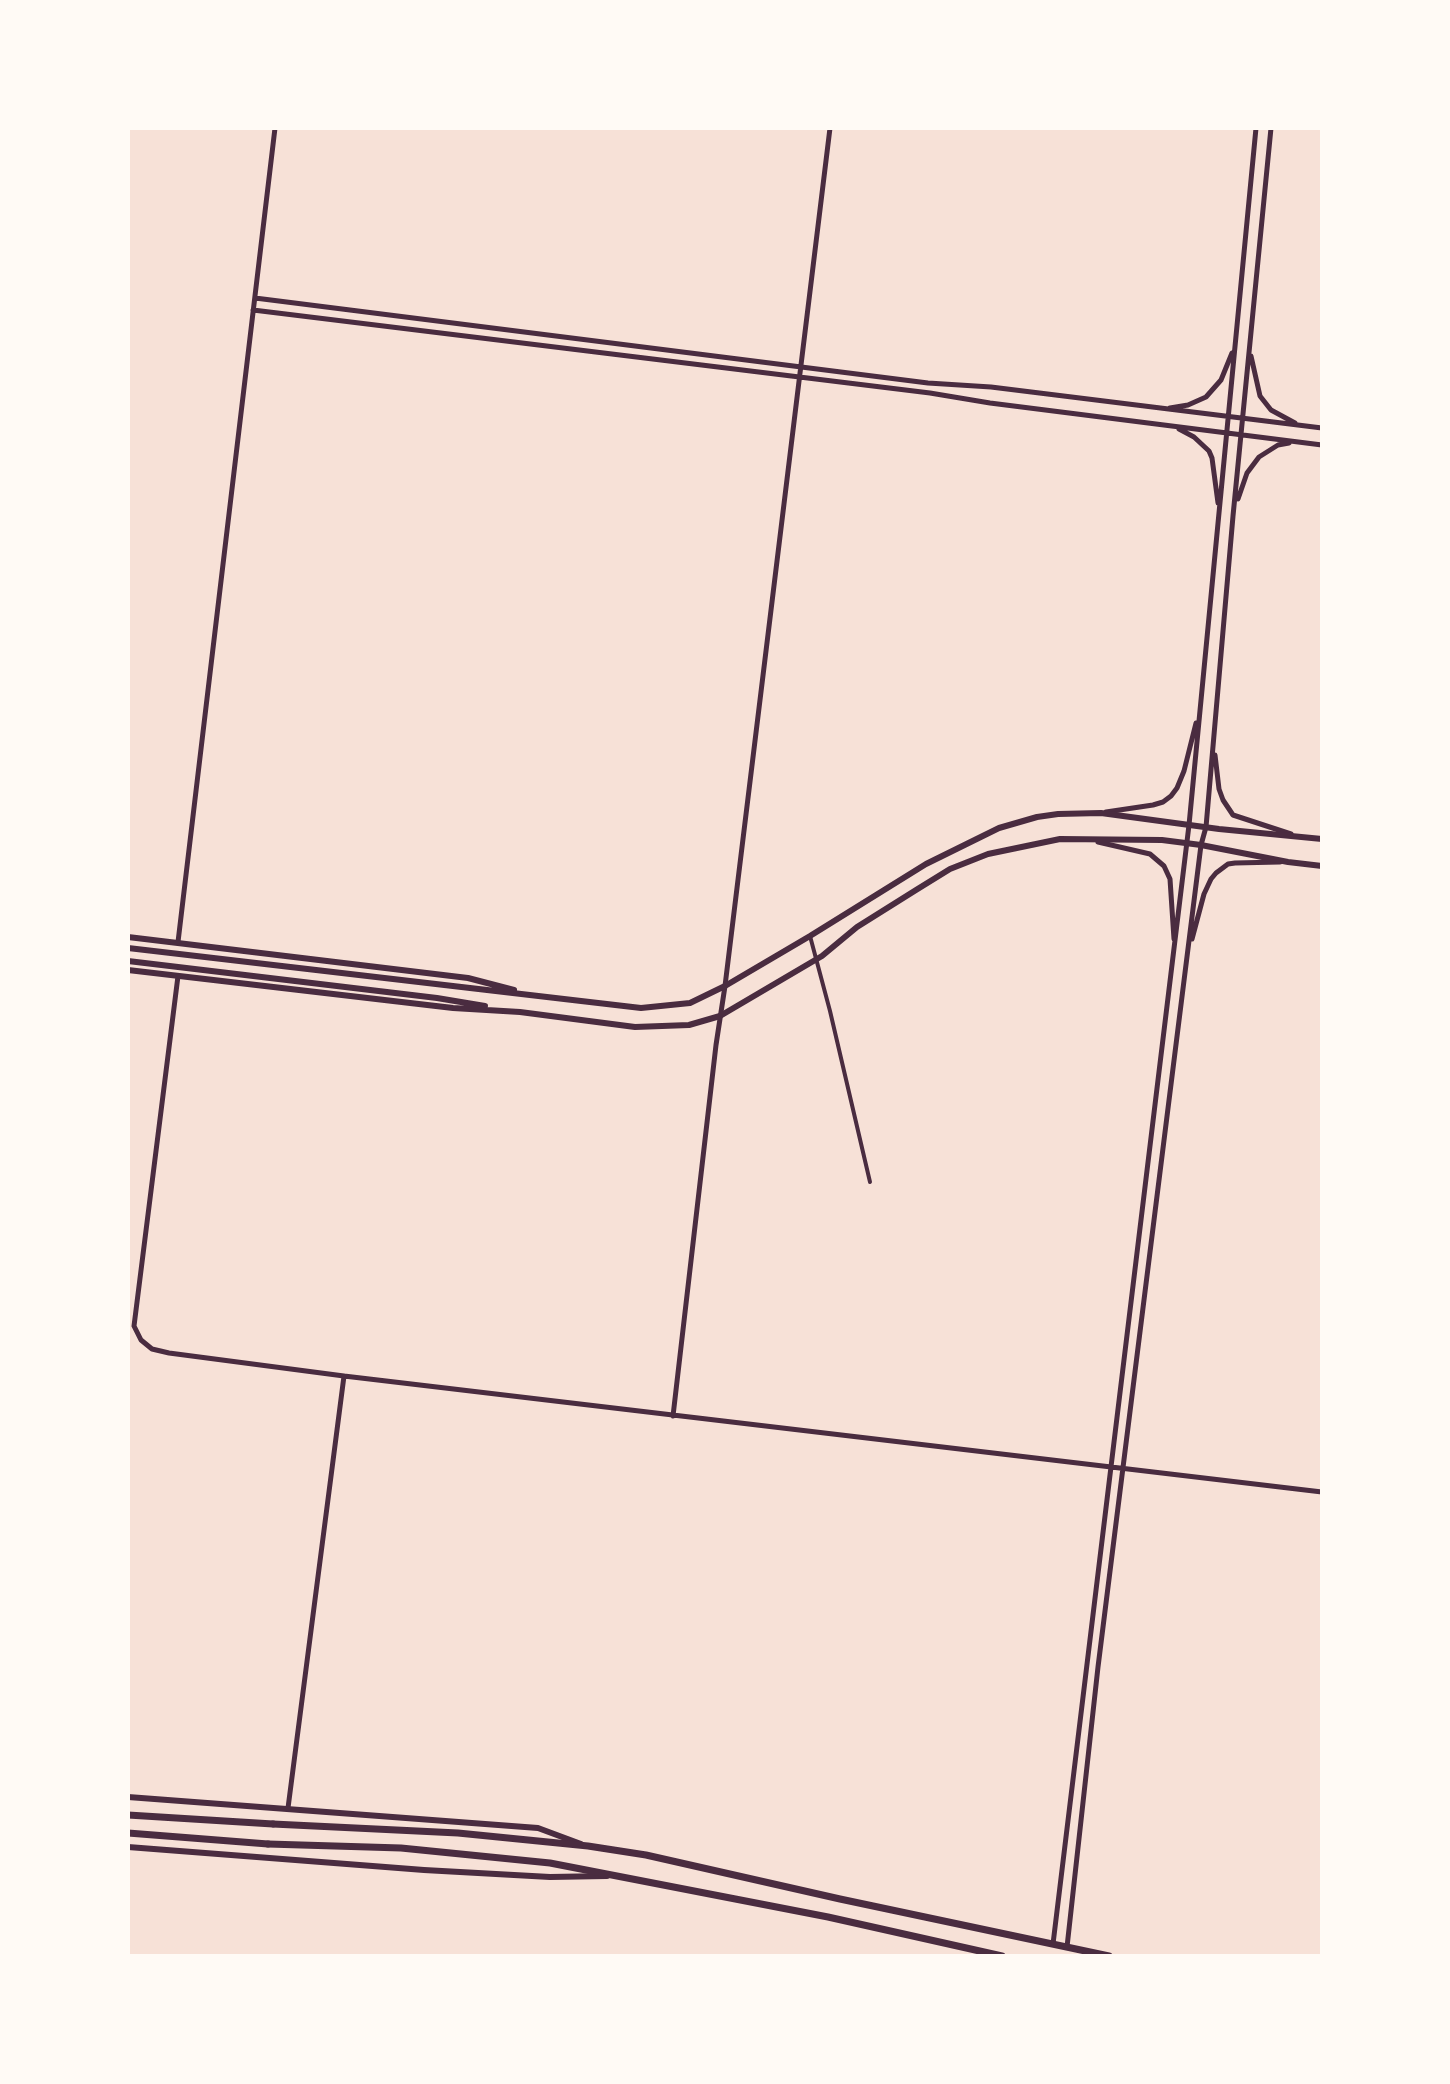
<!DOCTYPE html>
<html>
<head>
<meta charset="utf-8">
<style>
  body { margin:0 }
  #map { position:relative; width:1450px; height:2084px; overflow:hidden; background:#f7e1d7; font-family:Figtree,sans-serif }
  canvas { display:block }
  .frame { position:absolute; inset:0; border:130px solid #fffaf5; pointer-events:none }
</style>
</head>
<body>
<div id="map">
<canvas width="1450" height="2084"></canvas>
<div class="frame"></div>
</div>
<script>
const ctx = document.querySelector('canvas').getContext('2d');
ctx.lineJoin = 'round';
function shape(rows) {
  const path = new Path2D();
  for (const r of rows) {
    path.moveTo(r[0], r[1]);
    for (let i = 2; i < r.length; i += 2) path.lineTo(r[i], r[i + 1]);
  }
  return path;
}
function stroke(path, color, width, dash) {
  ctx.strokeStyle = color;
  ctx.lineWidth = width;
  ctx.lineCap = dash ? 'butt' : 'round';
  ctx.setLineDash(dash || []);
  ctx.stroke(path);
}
stroke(shape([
  [810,936,830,1011,870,1182]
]), '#4a2c40', 4);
stroke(shape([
  [255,298,928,383,991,387,1322,428],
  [253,310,930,393,990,403,1322,445],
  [1251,356,1260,396,1271,410,1295,423],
  [1170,408,1188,405,1206,397,1221,380,1232,353],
  [1179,429,1194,437,1209,451,1212,458,1218,503],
  [1238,499,1247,473,1259,457,1278,445,1289,443],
  [1215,755,1219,789,1223,800,1233,815,1291,834],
  [1106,812,1153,805,1163,802,1171,796,1177,788,1184,771,1196,723],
  [1098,842,1150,854,1164,866,1170,879,1174,939],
  [1192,939,1204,894,1211,879,1216,873,1228,864,1235,863,1280,862],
  [178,942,275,128],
  [178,976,134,1326,141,1340,152,1349,169,1353,344,1376],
  [673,1416,716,1045,725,986,830,128],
  [288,1808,344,1376,1322,1492],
  [1053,1944,1189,825,1256,128],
  [1067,1947,1098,1667,1201,845,1206,827,1233,516,1271,128]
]), '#4a2c40', 5);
stroke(shape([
  [128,937,468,978,514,990],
  [128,948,641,1008,690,1003,725,986,810,936,926,864,999,828,1037,817,1058,814,1101,813,1219,829,1322,839],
  [128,961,437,998,485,1006],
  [128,970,453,1008,520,1012,635,1027,689,1025,720,1016,822,956,857,927,916,890,950,869,988,854,1060,839,1162,840,1201,845,1288,862,1322,866],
  [128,1797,538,1828,581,1844],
  [128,1847,424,1870,550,1877,607,1876]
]), '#4a2c40', 6);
stroke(shape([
  [273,1824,458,1833,588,1846,646,1855,840,1899,1109,1956],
  [268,1844,401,1848,550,1863,828,1917,1002,1956]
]), '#4a2c40', 7);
stroke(shape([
  [128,1815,273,1824],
  [128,1833,268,1844]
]), '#4a2c40', 7);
</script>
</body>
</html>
